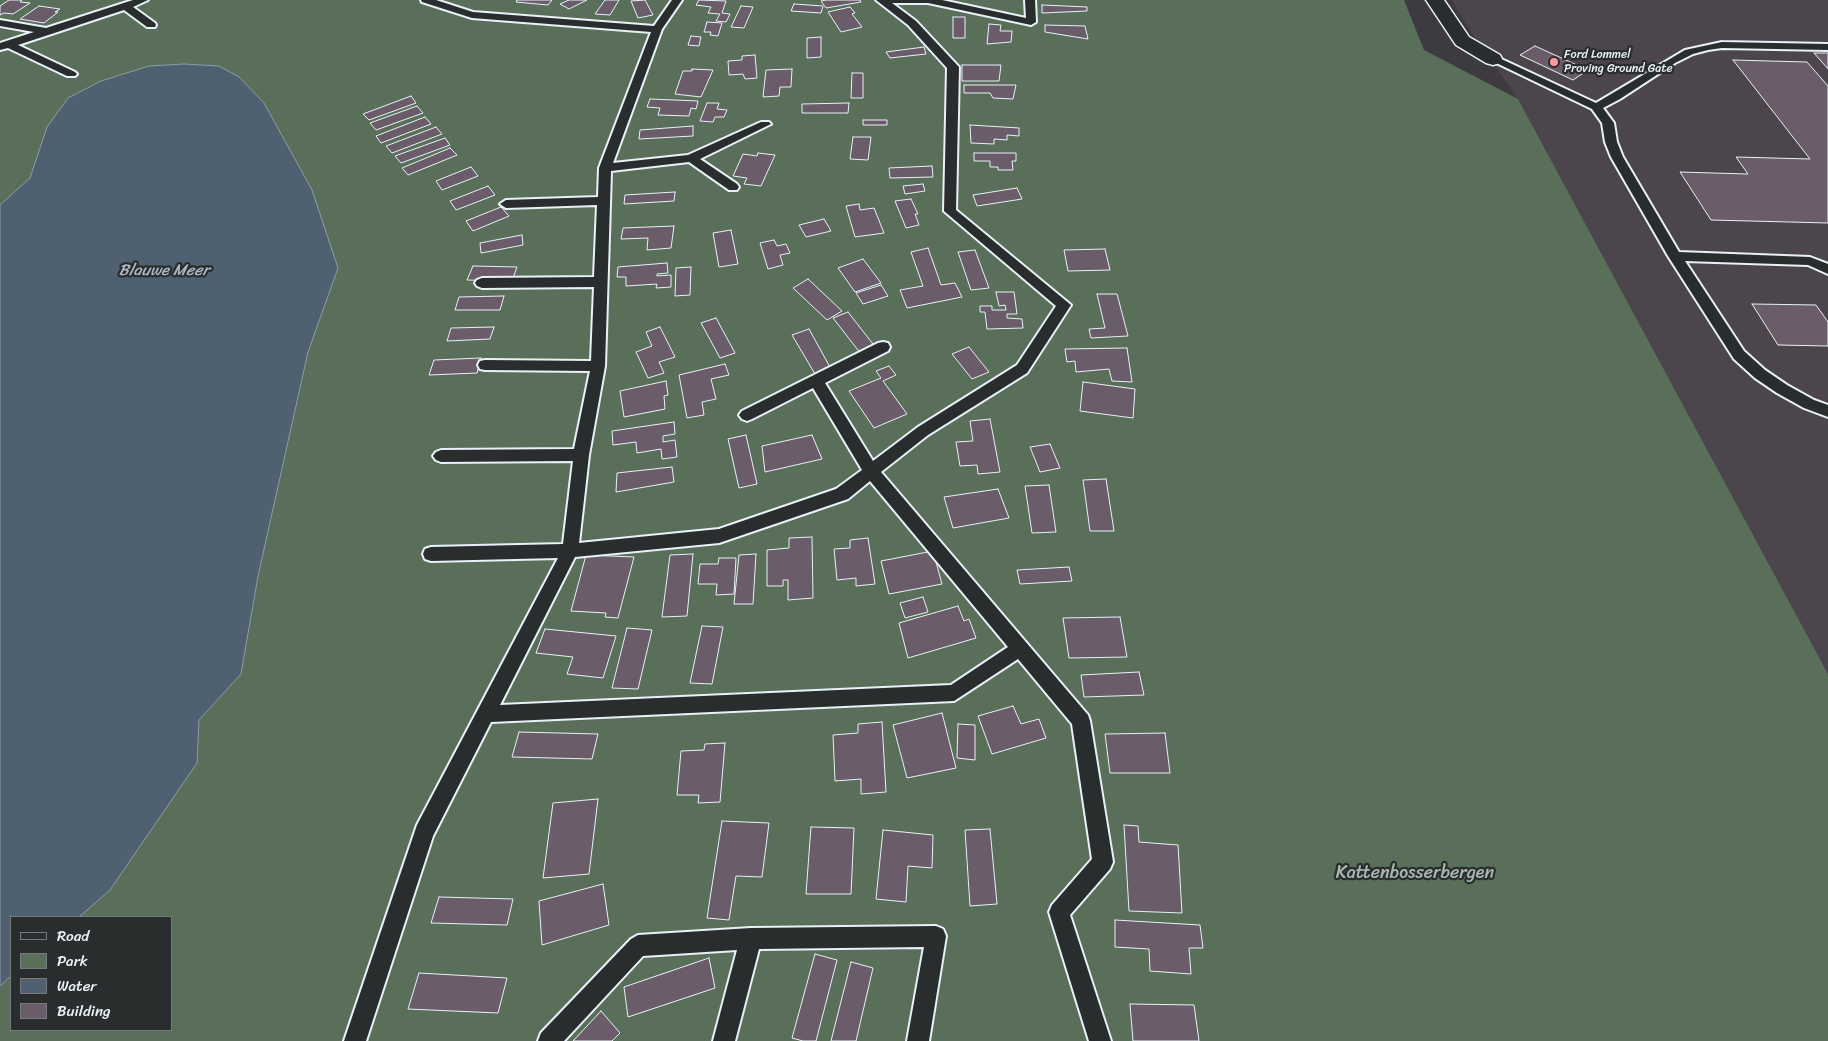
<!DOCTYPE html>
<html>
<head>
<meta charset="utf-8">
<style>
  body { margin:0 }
  #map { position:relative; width:1828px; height:1041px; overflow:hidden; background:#3e3b40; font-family:Sriracha,sans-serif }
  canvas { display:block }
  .legend { position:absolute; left:10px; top:916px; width:162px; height:115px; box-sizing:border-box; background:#2a2d2e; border:1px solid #767b7f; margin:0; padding:6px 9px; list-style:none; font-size:15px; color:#e8f1f8 }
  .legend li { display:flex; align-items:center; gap:10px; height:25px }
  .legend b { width:25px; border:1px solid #767b7f }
</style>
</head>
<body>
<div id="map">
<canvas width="1828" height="1041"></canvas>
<ul class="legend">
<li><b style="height:6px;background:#2a2d2e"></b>Road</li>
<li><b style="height:14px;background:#5a6f5a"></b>Park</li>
<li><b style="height:14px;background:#4f6171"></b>Water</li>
<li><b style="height:14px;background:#6b5c69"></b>Building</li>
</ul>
</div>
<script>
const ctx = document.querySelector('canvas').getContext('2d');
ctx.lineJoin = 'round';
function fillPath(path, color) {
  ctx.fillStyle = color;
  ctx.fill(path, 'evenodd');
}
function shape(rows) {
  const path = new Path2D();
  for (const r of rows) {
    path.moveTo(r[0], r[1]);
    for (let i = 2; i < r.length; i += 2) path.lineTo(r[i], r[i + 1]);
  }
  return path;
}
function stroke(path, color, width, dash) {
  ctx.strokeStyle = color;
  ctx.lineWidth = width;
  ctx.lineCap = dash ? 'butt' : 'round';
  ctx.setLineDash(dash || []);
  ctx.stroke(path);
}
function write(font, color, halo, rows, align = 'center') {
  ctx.font = font + ' Sriracha,sans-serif';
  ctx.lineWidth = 4.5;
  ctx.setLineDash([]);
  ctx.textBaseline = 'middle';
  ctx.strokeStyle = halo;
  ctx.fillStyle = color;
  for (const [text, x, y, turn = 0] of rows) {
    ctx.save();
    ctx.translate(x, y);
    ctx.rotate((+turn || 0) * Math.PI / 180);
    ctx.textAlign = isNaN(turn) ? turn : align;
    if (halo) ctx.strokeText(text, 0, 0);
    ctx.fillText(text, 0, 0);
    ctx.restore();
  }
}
fillPath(shape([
  [1452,0,1828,0,1828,674,1518,99,1467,26]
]), '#4c454c');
fillPath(shape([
  [0,0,1404,0,1424,50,1518,99,1828,674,1828,1041,0,1041],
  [11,917,171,917,171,1030,11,1030]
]), '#5a6f5a');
const water = shape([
  [184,64,219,66,239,77,264,103,312,190,338,268,308,352,258,576,241,674,199,720,197,763,110,890,79,917,11,917,11,976,0,986,0,205,30,178,47,127,68,98,101,81,149,66,184,64]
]);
fillPath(water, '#4f6171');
stroke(water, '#8c9ba7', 1);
const building = shape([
  [9,0,22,0,20,2,30,3,13,14,4,13,0,15,0,6,9,0],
  [517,0,552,0,548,5,516,2,517,0],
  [569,0,587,0,569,9,560,4,569,0],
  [605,0,619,0,610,15,595,14,605,0],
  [645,0,653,15,638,18,631,1,645,0],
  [699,0,726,1,722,13,730,14,726,22,716,21,720,14,708,13,711,7,696,5,699,0],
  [826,0,860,0,861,2,826,8,821,1,826,0],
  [794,4,823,6,821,13,791,11,794,4],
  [1042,5,1087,7,1087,11,1042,13,1042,5],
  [39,6,60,9,55,12,58,12,44,23,20,19,39,6],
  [741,6,753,7,744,28,731,27,741,6],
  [850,7,855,13,852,14,862,27,841,32,828,12,850,7],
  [953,17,965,17,965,38,953,38,953,17],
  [707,22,722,23,718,36,710,35,711,32,704,32,707,22],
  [989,24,1001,25,1000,31,1012,31,1011,42,987,44,989,24],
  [1045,25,1085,26,1088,39,1045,32,1045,25],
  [691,36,701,37,699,46,688,45,691,36],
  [821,37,821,57,807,58,807,38,821,37],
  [1535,46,1588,70,1573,80,1520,55,1535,46],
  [924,47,926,54,890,58,886,52,924,47],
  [1814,53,1828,53,1828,69,1814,53],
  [755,55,757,78,745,79,743,74,729,75,728,61,742,60,742,56,755,55],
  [1733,60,1807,62,1828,86,1828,223,1711,220,1680,172,1748,174,1736,157,1810,159,1733,60],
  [962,65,1001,65,999,81,962,81,962,65],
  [692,69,713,70,701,97,675,94,683,71,692,71,692,69],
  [792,69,791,87,780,87,779,96,763,97,766,70,792,69],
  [852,73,863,73,863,98,851,98,852,73],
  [964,85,1016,85,1013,99,993,98,990,93,964,93,964,85],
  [411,96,416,103,369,120,363,114,411,96],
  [650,99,698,101,696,109,691,108,689,116,658,115,660,108,647,107,650,99],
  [707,103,719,103,717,109,727,110,724,117,715,117,713,122,700,121,707,103],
  [849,103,848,113,802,113,802,104,849,103],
  [417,106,423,113,376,130,370,123,417,106],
  [425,117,431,124,381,143,376,136,425,117],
  [863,120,887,120,887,125,863,125,863,120],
  [970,125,1019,128,1019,136,1007,135,1007,140,994,139,994,144,971,143,970,125],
  [693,126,693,136,639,139,640,130,693,126],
  [436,127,442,134,392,153,386,146,436,127],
  [853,137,871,137,868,160,850,159,853,137],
  [445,138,450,145,401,163,395,156,445,138],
  [450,148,457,155,408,175,402,168,450,148],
  [758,153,775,155,761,186,744,184,747,178,733,176,743,154,757,156,758,153],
  [974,153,1016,153,1016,161,1012,161,1013,170,998,170,998,167,990,167,990,161,974,161,974,153],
  [932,166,933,177,890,178,889,168,932,166],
  [471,167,478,176,442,190,436,181,471,167],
  [923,184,925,191,905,194,903,186,923,184],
  [488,186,495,195,456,210,450,201,488,186],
  [1017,188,1022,199,977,206,973,195,1017,188],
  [675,192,674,201,624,204,625,195,675,192],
  [911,199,918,214,915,214,919,225,906,228,895,201,911,199],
  [859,204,860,210,874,208,884,233,855,237,846,206,859,204],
  [501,207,509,216,473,231,466,221,501,207],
  [824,219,831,231,806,237,799,225,824,219],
  [674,226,671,248,647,250,648,238,621,239,623,228,674,226],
  [731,230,738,264,719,267,713,233,731,230],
  [522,235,523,245,481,253,480,243,522,235],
  [774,240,777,246,786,244,790,253,780,255,783,265,768,269,760,243,774,240],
  [928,248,941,285,955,283,962,297,907,308,900,290,923,286,911,252,928,248],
  [1105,249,1110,270,1068,271,1064,250,1105,249],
  [975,250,989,288,971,290,958,252,975,250],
  [863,259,881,283,855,292,838,268,863,259],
  [667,263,668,273,657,274,657,276,671,275,671,287,656,288,657,284,626,286,626,277,617,277,618,267,667,263],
  [473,266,517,267,512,281,467,280,473,266],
  [691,267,690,295,675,296,676,268,691,267],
  [808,279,842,311,827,320,793,288,808,279],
  [881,285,888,296,863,304,856,293,881,285],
  [996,292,1014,292,1017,314,1007,314,1007,318,1022,319,1023,328,987,329,985,312,980,312,980,306,992,306,992,310,1006,310,1005,305,999,306,996,292],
  [1097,294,1117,294,1128,336,1091,338,1089,329,1105,328,1097,294],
  [504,296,500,310,455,310,459,297,504,296],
  [1752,304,1816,305,1828,322,1828,346,1778,345,1752,304],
  [848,312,876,348,861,354,833,318,848,312],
  [716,318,735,353,720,358,701,323,716,318],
  [494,327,490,339,447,341,451,328,494,327],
  [660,327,675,357,659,362,664,373,648,378,636,352,652,346,646,332,660,327],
  [809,329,831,369,815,374,792,335,809,329],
  [969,347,989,372,972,379,952,354,969,347],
  [1127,348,1132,382,1112,381,1109,369,1076,372,1075,361,1067,362,1065,349,1127,348],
  [481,358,477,373,429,375,434,360,481,358],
  [725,364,729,375,711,379,716,399,702,402,704,415,687,418,679,375,725,364],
  [889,366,896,375,883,381,907,414,874,428,849,391,881,378,876,371,889,366],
  [666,381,668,395,664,396,665,409,624,417,620,391,666,381],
  [1083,382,1135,389,1133,418,1080,411,1083,382],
  [990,419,1000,472,978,474,977,465,960,466,956,442,973,441,970,421,990,419],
  [674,422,675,434,663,436,663,442,675,440,677,457,662,459,661,449,637,453,636,442,613,445,612,431,674,422],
  [746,435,757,484,739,488,728,439,746,435],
  [812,435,822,459,765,472,762,446,812,435],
  [1050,444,1060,468,1040,472,1030,447,1050,444],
  [672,467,674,482,616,492,617,473,672,467],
  [1106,479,1114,531,1090,531,1083,480,1106,479],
  [1049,485,1056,532,1032,533,1025,486,1049,485],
  [998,489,1009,518,953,528,944,497,998,489],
  [812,537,813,598,788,600,788,580,783,580,783,586,767,586,767,550,789,548,789,538,812,537],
  [868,538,875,584,856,586,856,578,837,580,834,549,850,548,850,540,868,538],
  [933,551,942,584,889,594,881,561,933,551],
  [693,554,687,616,662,617,670,555,693,554],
  [756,554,753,604,734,604,739,555,756,554],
  [586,555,634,557,618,618,605,617,606,613,571,611,586,555],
  [719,558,736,558,734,594,716,595,717,584,698,584,700,564,718,564,719,558],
  [1069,567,1072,581,1020,584,1017,570,1069,567],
  [923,597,928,612,905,618,900,603,923,597],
  [958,606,964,621,969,619,976,638,908,658,899,623,958,606],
  [1120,617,1127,657,1069,658,1063,618,1120,617],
  [702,626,723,627,712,684,690,683,702,626],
  [627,628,652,630,638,689,612,688,627,628],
  [545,629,616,636,603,678,567,674,573,657,536,653,545,629],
  [1139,672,1144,695,1084,697,1081,675,1139,672],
  [1013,706,1021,724,1039,719,1046,738,992,754,978,716,1013,706],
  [942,713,956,768,907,778,893,725,942,713],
  [882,722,886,792,861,794,861,779,835,781,833,735,858,733,858,724,882,722],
  [958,724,975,725,975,760,957,758,958,724],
  [519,732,598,734,592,759,512,757,519,732],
  [1165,733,1170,773,1110,773,1105,734,1165,733],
  [725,743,720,802,698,803,699,795,677,795,681,751,704,750,705,744,725,743],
  [598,799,589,874,543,878,553,803,598,799],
  [722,821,769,823,762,877,736,876,729,920,707,918,722,821],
  [1124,825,1138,826,1139,842,1178,845,1182,913,1129,911,1124,825],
  [811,827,854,828,851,894,806,894,811,827],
  [990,829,997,904,970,906,965,830,990,829],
  [883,830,933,835,932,868,908,866,906,902,876,899,883,830],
  [603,884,609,925,542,945,539,901,603,884],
  [439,897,513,899,507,925,431,923,439,897],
  [1115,920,1200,925,1203,948,1189,948,1191,974,1150,971,1149,949,1115,947,1115,920],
  [815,954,837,960,816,1041,803,1041,792,1038,815,954],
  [709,958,715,988,628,1017,624,987,709,958],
  [851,962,873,968,856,1041,831,1041,851,962],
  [419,973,507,978,498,1013,408,1009,419,973],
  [1130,1004,1194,1005,1199,1041,1133,1041,1130,1004],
  [601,1011,620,1033,612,1041,573,1041,601,1011]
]);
fillPath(building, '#6b5c69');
stroke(building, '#e8f1f8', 1);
const service = shape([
  [133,0,148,0,133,7,155,23,156,25,155,27,147,27,124,10,18,45,75,72,77,74,75,76,67,76,8,48,0,50,0,43,34,32,0,26,0,20,46,28,133,0],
  [421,0,436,0,473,12,654,26,672,0,682,0,662,29,613,163,688,155,761,122,769,122,771,124,700,159,737,184,739,187,737,190,729,190,689,162,611,171,605,366,589,455,579,543,719,529,836,489,862,470,813,388,752,419,747,421,742,419,739,415,742,411,878,343,883,342,888,343,890,347,888,351,825,383,873,461,918,427,1017,365,1056,306,944,211,947,68,908,25,876,0,942,0,1026,18,1025,0,1035,0,1036,22,1031,25,928,3,892,3,916,21,959,67,956,210,1071,305,1027,373,928,435,881,472,1088,715,1090,721,1113,862,1110,869,1070,915,1111,1041,1089,1041,1049,912,1052,905,1092,859,1072,724,1018,659,954,701,491,722,433,836,366,1041,344,1041,417,825,558,558,431,561,425,559,423,554,425,549,431,547,563,544,573,461,441,462,436,460,433,456,436,452,441,450,574,449,590,371,485,370,480,369,478,365,480,361,485,360,591,361,594,287,482,288,477,286,475,283,477,280,482,278,594,277,597,205,506,208,500,204,506,200,598,197,599,168,651,32,472,18,422,2,421,0],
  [870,481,1008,647,951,685,500,705,575,557,719,543,848,499,870,481],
  [1722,42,1828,44,1828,50,1722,48,1708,50,1693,54,1675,63,1620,99,1603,108,1614,123,1617,142,1623,157,1679,252,1810,257,1828,264,1828,274,1808,265,1685,261,1744,351,1765,370,1787,385,1814,400,1828,405,1828,417,1804,408,1777,393,1755,378,1734,359,1668,256,1611,157,1605,142,1602,123,1592,109,1488,59,1489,57,1497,57,1596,103,1685,50,1722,42],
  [936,926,943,929,946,936,929,1041,907,1041,924,947,759,949,735,1041,713,1041,737,950,643,956,564,1041,538,1041,541,1033,631,939,638,935,751,928,936,926]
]);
const minor = shape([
  [1426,0,1444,0,1469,37,1500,55,1502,59,1500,63,1493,65,1486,63,1456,45,1426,0]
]);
stroke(service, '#e8f1f8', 4);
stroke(minor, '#e8f1f8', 3);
fillPath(service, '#2a2d2e');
fillPath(minor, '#2a2d2e');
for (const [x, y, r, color] of [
  [1554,62,5,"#ff9aa2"]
]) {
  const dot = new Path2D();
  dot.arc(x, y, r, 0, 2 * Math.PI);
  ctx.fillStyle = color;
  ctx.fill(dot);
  stroke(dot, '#2a2d2e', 2);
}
write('12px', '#e8f1f8', '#2a2d2e', [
  ["Ford Lommel",1564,55],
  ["Proving Ground Gate",1564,69]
], 'left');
write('italic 16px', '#abb7c2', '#2a2d2e', [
  ["Blauwe Meer",164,271]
]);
write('18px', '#a8b6b1', '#2a2d2e', [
  ["Kattenbosserbergen",1415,873]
]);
</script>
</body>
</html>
